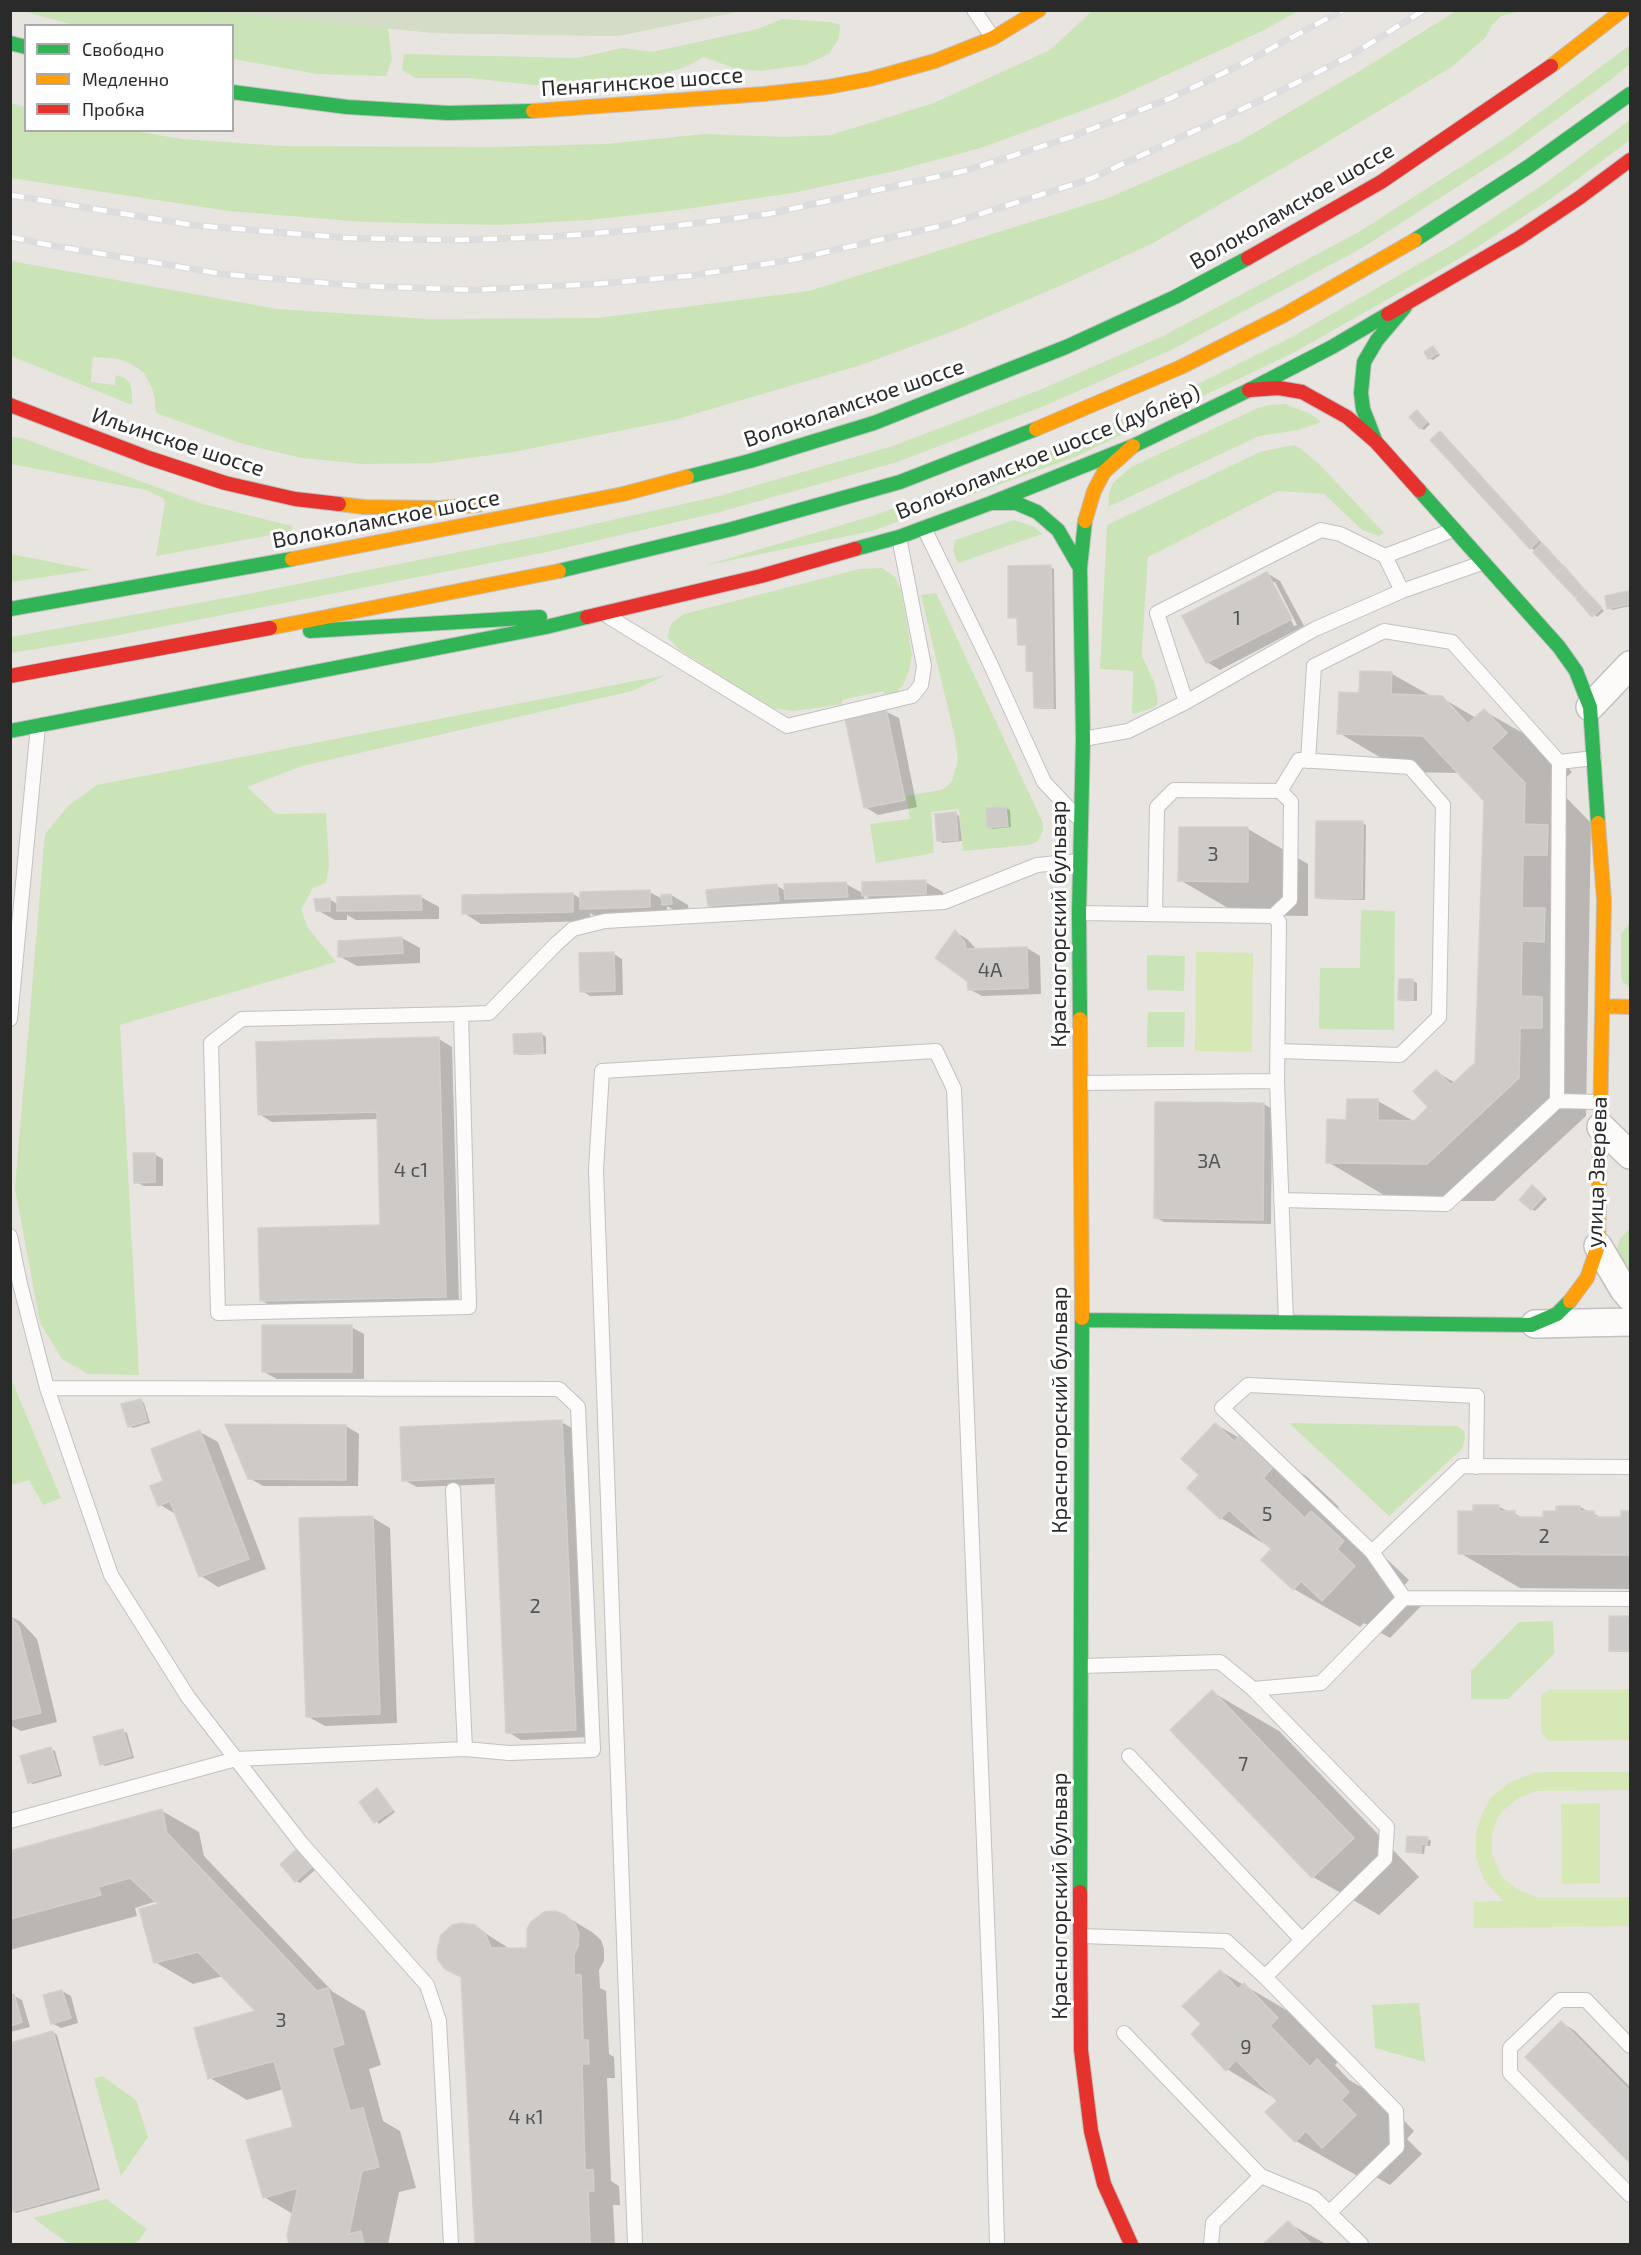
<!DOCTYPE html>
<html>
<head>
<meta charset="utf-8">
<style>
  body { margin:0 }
  #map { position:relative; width:1641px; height:2255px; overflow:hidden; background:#e8e4e0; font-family:"Exo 2",sans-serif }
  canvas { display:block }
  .frame { position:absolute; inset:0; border:12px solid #2a2a2a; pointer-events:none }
  .legend { position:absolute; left:24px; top:24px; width:210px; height:108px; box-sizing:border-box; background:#fff; border:2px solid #aaa; margin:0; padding:8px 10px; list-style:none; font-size:18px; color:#2a2a2a }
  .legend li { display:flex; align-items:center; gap:12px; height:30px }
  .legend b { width:30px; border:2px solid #aaa }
</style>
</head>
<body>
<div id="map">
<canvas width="1641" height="2255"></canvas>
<div class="frame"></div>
<ul class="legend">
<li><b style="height:8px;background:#30b455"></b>Свободно</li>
<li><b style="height:8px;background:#ff9f0a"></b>Медленно</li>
<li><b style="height:8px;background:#e5322d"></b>Пробка</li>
</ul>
</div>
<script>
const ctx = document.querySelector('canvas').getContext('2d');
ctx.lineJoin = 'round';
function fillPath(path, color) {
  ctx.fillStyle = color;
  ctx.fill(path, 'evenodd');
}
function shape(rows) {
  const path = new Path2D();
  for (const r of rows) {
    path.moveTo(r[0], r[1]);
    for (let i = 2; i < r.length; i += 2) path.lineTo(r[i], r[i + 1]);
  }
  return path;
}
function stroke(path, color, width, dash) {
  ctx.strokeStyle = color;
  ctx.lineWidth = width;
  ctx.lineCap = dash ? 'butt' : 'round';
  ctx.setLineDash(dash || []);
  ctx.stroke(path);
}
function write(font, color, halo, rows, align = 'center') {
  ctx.font = font + ' "Exo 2",sans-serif';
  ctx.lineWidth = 6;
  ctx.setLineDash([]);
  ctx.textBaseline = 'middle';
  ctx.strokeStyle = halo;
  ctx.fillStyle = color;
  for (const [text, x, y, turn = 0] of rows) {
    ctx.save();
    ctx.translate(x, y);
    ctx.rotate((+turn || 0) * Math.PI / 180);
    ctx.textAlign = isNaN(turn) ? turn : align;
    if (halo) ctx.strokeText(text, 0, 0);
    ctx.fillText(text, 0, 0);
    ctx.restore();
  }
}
fillPath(shape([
  [1093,10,1298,11,1262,31,1114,99,981,148,895,171,792,193,679,210,589,220,499,225,364,222,229,211,11,178,11,103,25,107,26,130,134,131,182,139,282,146,493,147,606,144,704,134,785,137,831,135,934,103,1050,50],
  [22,11,741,11,617,36,434,33,388,28,392,59,386,76,317,74,233,59,232,26,74,25],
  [1456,11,1523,11,1501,16,1491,26,1486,37,1453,66,1314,150,1153,243,1060,286,956,330,861,365,674,420,513,452,433,463,362,464,302,458,243,444,156,413,155,400,152,388,144,373,133,365,119,359,93,357,91,382,115,385,116,375,125,378,130,383,132,391,132,405,11,356,11,261,277,309,429,319,598,318,809,291,1108,198,1240,141,1358,72],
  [782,19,831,22,840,25,839,38,829,54,805,65,760,71,736,69,704,57,683,68,658,74,647,81,534,85,469,78,416,78,402,70,404,54,577,58,623,48,652,52,758,29],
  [1630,45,1630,64,1613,78,1513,151,1362,248,1171,350,1044,406,897,462,720,512,547,552,109,637,11,653,11,637,237,596,545,535,719,496,893,446,1042,389,1163,336,1357,233,1506,138],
  [1630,120,1630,140,1552,198,1462,257,1295,352,1075,457,872,531,703,566,872,516,978,479,1068,444,1204,381,1292,337,1455,243,1544,184],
  [1285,404,1311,414,1321,422,1299,430,1259,436,1108,507,1109,493,1113,483,1131,467,1258,408,1269,405],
  [11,437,22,438,203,504,292,526,293,531,156,556,165,503,163,498,146,490,11,464],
  [1294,445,1300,448,1320,465,1384,533,1379,536,1362,530,1324,494,1278,491,1148,557,1142,647,1142,656,1155,684,1158,701,1156,706,1150,709,1134,714,1132,712,1133,671,1100,669,1107,525,1260,452],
  [1014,520,1035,527,1042,534,958,563,953,550,955,540],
  [11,554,91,570,11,582],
  [882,568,895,577,901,590,912,655,909,671,903,685,896,692,884,694,883,691,842,700,842,704,794,711,770,708,680,650,668,638,669,629,673,622,684,614,859,569],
  [936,593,1043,823,1043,830,1038,841,1029,845,963,851,959,809,931,812,934,853,876,863,870,824,910,819,906,796,941,790,947,786,952,781,958,759,955,738,921,595],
  [666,675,632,691,302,766,247,787,276,814,326,813,329,866,326,883,313,888,301,910,308,928,336,962,120,1025,139,1375,88,1374,62,1359,40,1323,15,1188,45,834,69,805,97,785],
  [1361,910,1395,911,1394,1030,1319,1029,1320,968,1360,968],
  [1630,922,1630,988,1623,982,1621,976,1621,934],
  [1147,955,1185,956,1184,991,1147,990],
  [1148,1012,1185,1012,1184,1047,1147,1047],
  [1630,1228,1630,1278,1615,1255,1620,1239],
  [11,1379,61,1498,43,1505,29,1480,11,1485],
  [1289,1423,1457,1426,1464,1431,1465,1439,1462,1449,1389,1516],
  [1553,1621,1554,1654,1508,1699,1471,1699,1471,1671,1519,1622],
  [1419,2003,1425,2062,1375,2048,1372,2005],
  [102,2076,136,2100,148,2137,121,2176,94,2079],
  [106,2199,147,2229,136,2244,69,2244,33,2218]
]), '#cae4b8');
fillPath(shape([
  [206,11,741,11,617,36,434,33]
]), '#d4dcc7');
fillPath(shape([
  [1196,952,1253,953,1252,1052,1195,1051],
  [1551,1689,1630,1689,1630,1740,1552,1741,1547,1739,1541,1731,1541,1700,1542,1695],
  [1546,1772,1630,1772,1630,1790,1536,1791,1518,1798,1504,1810,1498,1817,1492,1835,1492,1854,1499,1871,1504,1879,1518,1890,1536,1897,1630,1897,1630,1926,1474,1928,1474,1902,1503,1901,1484,1880,1476,1857,1476,1832,1484,1809,1491,1798,1510,1782,1533,1773],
  [1600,1803,1600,1883,1562,1884,1561,1804]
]), '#d5e8b6');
fillPath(shape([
  [1433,348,1440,355,1433,360,1429,358],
  [1417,412,1430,424,1424,430,1420,428],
  [1443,435,1542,543,1540,544,1546,547,1604,611,1597,617,1554,573,1536,551,1531,548],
  [1050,567,1054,569,1056,709,1039,709,1035,707,1035,673,1027,671,1027,646,1019,644,1019,619,1010,617],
  [1267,573,1280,581,1304,626,1220,670,1207,662],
  [1271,582,1275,582,1297,625,1294,626],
  [1628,592,1630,594,1630,606,1612,610,1609,608,1606,598],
  [1392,674,1433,697,1442,698,1476,718,1484,711,1551,749,1572,772,1556,787,1591,823,1586,1116,1494,1201,1394,1201,1328,1162,1348,1121,1348,1100,1378,1101,1415,1122,1430,1107,1436,1072,1456,1083,1476,1064,1486,801,1460,773,1405,772,1339,733,1360,694],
  [885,711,899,718,917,807,878,815,865,807],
  [1006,808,1010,810,1011,827,992,829,989,827],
  [956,813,959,816,962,841,943,843,939,840],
  [1362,823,1366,825,1365,900,1320,899,1316,897],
  [1181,828,1248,829,1308,864,1308,916,1240,915,1180,880],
  [925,882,943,892,943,903,881,905,864,895,865,906,727,915,709,905,777,886,786,891,846,884,864,894],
  [649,892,663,899,671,895,688,905,689,913,681,914,667,906,667,916,599,918,590,913,591,921,481,924,464,913,573,894,581,899],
  [421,897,439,907,439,919,356,920,347,915,347,920,335,920,317,910,329,899,339,905],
  [956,932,968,940,977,950,1027,948,1040,956,1041,994,982,996,969,989],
  [402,938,420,948,420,963,357,966,339,956,339,942],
  [614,954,622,959,623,995,590,996,582,991],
  [1400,980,1413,981,1417,983,1417,1001,1403,1001,1400,999],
  [542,1034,546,1037,546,1054,519,1055,515,1053],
  [439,1039,452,1047,459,1303,274,1308,261,1300,381,1226,379,1119,272,1122,259,1114],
  [1264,1104,1272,1109,1271,1224,1164,1222,1155,1217],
  [154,1154,163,1159,163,1186,144,1186,136,1182],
  [1536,1189,1547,1199,1535,1211,1532,1209],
  [351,1327,364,1334,364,1379,277,1379,264,1372],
  [141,1401,144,1403,150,1423,133,1428,129,1426],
  [561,1422,574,1429,588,1737,521,1740,508,1732,496,1484,417,1487,404,1480],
  [1215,1424,1306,1476,1339,1507,1328,1517,1378,1551,1409,1580,1402,1588,1421,1606,1390,1638,1364,1623,1360,1627,1294,1589,1273,1549,1221,1518,1201,1475],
  [346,1426,359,1434,358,1486,263,1486,249,1478],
  [200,1432,218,1442,266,1569,218,1587,201,1576,177,1515,159,1504,165,1482],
  [1499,1507,1526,1519,1544,1519,1557,1512,1557,1507,1580,1507,1604,1519,1623,1519,1623,1512,1630,1512,1630,1589,1520,1588,1460,1553,1474,1512],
  [373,1518,390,1528,397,1723,325,1726,307,1716],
  [10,1616,21,1622,37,1639,57,1722,21,1731,10,1725],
  [1610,1618,1630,1618,1630,1652,1614,1652,1611,1650],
  [1212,1692,1279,1731,1419,1877,1379,1915,1313,1877],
  [123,1731,127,1733,134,1758,105,1766,102,1764],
  [51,1749,55,1751,62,1776,33,1784,29,1782],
  [377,1790,395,1812,379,1824,361,1802],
  [162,1811,199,1832,204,1856,333,1992,365,2011,381,2065,369,2069,383,2121,400,2131,416,2188,399,2192,388,2244,291,2244,288,2235,293,2214,264,2197,295,2128,284,2089,247,2100,210,2078,258,2012,223,1976,193,1984,155,1962,161,1905,157,1901,135,1908,137,1916,10,1950,10,1852],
  [1427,1838,1431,1841,1430,1846,1425,1846,1424,1854,1407,1852],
  [297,1851,315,1870,300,1883,296,1881],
  [565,1916,592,1932,601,1940,604,1949,604,1961,599,1970,600,1988,606,1991,609,2054,614,2057,615,2078,607,2078,611,2181,619,2186,620,2205,613,2205,615,2244,476,2244,463,1978,474,1926,510,1949,529,1949],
  [1220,1971,1310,2024,1343,2057,1335,2065,1349,2080,1384,2100,1414,2131,1407,2139,1422,2154,1390,2185,1369,2173,1363,2179,1296,2141,1267,2112,1279,2101,1227,2069,1203,2025],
  [62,1991,71,1996,78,2023,61,2028,52,2023],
  [14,1996,22,2000,30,2027,10,2032,10,1997],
  [1562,2023,1575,2031,1630,2087,1630,2161,1527,2057],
  [53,2032,57,2035,100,2190,16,2213,13,2211,10,2203,10,2044],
  [1288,2223,1326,2244,1266,2244]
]), '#0003');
const building = shape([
  [1433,346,1438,353,1428,359,1424,352,1433,346],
  [1417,410,1427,422,1420,429,1409,417,1417,410],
  [1440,431,1539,540,1530,549,1430,440,1440,431],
  [1542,543,1563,566,1553,574,1533,552,1542,543],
  [1051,565,1053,708,1034,708,1033,671,1026,671,1026,645,1018,645,1017,618,1008,618,1008,566,1051,565],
  [1564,566,1584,589,1575,597,1554,575,1564,566],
  [1267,572,1292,619,1206,663,1182,616,1267,572],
  [1585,590,1602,608,1592,617,1576,599,1585,590],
  [1628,591,1630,604,1607,609,1605,596,1628,591],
  [1360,671,1392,672,1391,694,1442,696,1468,724,1484,709,1507,733,1491,748,1525,783,1524,824,1548,825,1547,855,1523,855,1522,908,1545,908,1544,942,1522,941,1521,996,1542,997,1542,1028,1520,1028,1519,1078,1427,1164,1326,1163,1327,1119,1346,1120,1347,1099,1378,1099,1378,1120,1414,1121,1428,1107,1413,1091,1436,1070,1451,1085,1475,1063,1484,801,1423,736,1337,734,1339,692,1359,693,1360,671],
  [886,709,905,800,864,808,845,718,886,709],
  [1006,807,1008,826,987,828,986,808,1006,807],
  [956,812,958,840,937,841,935,814,956,812],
  [1316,821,1363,821,1362,898,1315,898,1316,821],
  [1179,827,1248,827,1248,882,1178,881,1179,827],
  [926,880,926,894,862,896,862,882,926,880],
  [846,882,848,897,785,899,784,884,846,882],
  [777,884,779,901,708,906,706,890,777,884],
  [650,890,650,907,580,909,580,892,650,890],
  [573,893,573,912,462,914,462,895,573,893],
  [671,894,672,904,662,905,661,895,671,894],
  [421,895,422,910,337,911,337,897,421,895],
  [330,898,330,911,316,911,314,899,330,898],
  [955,930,965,943,966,949,1027,947,1028,988,968,990,967,981,935,958,955,930],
  [402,937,403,953,338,957,338,941,402,937],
  [614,952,615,991,580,992,579,953,614,952],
  [1399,979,1413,979,1413,1000,1398,1000,1399,979],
  [542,1033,543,1053,514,1054,513,1034,542,1033],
  [439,1037,446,1297,260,1301,258,1228,380,1225,377,1112,258,1115,256,1042,439,1037],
  [1155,1102,1264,1103,1263,1220,1154,1218,1155,1102],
  [133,1153,155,1153,155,1182,134,1183,133,1153],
  [1532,1185,1544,1196,1531,1210,1519,1200,1532,1185],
  [262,1325,352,1325,352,1372,262,1372,262,1325],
  [141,1399,147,1421,128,1427,121,1404,141,1399],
  [562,1420,576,1730,506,1733,495,1477,402,1481,400,1427,562,1420],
  [1215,1423,1234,1441,1240,1435,1273,1467,1263,1478,1305,1518,1311,1511,1344,1541,1337,1549,1355,1566,1322,1601,1301,1581,1293,1590,1261,1560,1271,1549,1229,1510,1220,1519,1187,1488,1199,1475,1181,1459,1215,1423],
  [225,1424,346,1425,346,1480,248,1479,225,1424],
  [200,1430,249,1559,199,1577,170,1501,158,1506,150,1486,163,1481,151,1449,200,1430],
  [1473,1505,1499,1505,1499,1511,1515,1511,1515,1517,1543,1517,1543,1511,1556,1511,1556,1506,1580,1506,1580,1511,1594,1511,1594,1517,1621,1517,1621,1511,1630,1511,1630,1555,1458,1554,1458,1511,1473,1511,1473,1505],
  [373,1516,380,1714,306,1717,299,1518,373,1516],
  [10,1616,19,1627,41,1713,10,1720,10,1616],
  [1609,1616,1630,1616,1630,1651,1609,1651,1609,1616],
  [1212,1690,1354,1838,1312,1878,1170,1730,1212,1690],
  [123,1729,131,1756,100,1765,93,1737,123,1729],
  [51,1747,59,1774,28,1783,20,1756,51,1747],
  [377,1788,393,1810,374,1823,359,1802,377,1788],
  [162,1809,167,1833,317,1991,328,1988,344,2044,332,2048,350,2111,363,2108,379,2167,362,2171,349,2234,361,2231,364,2244,289,2244,287,2235,298,2188,263,2198,246,2140,293,2127,274,2061,208,2079,194,2028,255,2011,198,1952,154,1963,139,1909,158,1904,130,1878,98,1887,101,1895,10,1919,10,1851,162,1809],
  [1407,1836,1428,1837,1427,1845,1421,1844,1421,1853,1406,1852,1407,1836],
  [297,1849,312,1867,295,1882,280,1864,297,1849],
  [555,1911,565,1915,575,1924,579,1933,578,1946,574,1955,574,1975,581,1975,583,2040,588,2040,589,2064,582,2064,585,2170,593,2170,594,2191,588,2191,590,2244,475,2244,461,1977,445,1969,438,1960,437,1951,441,1935,452,1925,462,1923,475,1925,485,1933,491,1948,527,1948,527,1929,531,1922,544,1912,555,1911],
  [1220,1970,1238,1989,1244,1983,1278,2018,1270,2026,1310,2067,1317,2059,1349,2092,1341,2100,1356,2115,1322,2148,1306,2131,1295,2142,1265,2112,1277,2101,1236,2060,1226,2071,1191,2034,1201,2024,1182,2006,1220,1970],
  [62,1990,71,2018,51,2024,43,1995,62,1990],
  [14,1994,22,2022,10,2026,10,1995,14,1994],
  [1561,2021,1630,2091,1630,2163,1525,2057,1561,2021],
  [53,2031,97,2188,11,2212,10,2043,53,2031],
  [1288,2221,1311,2244,1263,2244,1288,2221]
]);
fillPath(building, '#cdcac7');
stroke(building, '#d3d0cc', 1.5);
const lane = shape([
  [974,10,993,38],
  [924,528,989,661,1044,782,1076,816],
  [1385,556,1453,530],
  [609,617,787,726,912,696,921,685,924,666,899,537],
  [1186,702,1157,613,1321,530,1340,534,1385,556,1402,591],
  [1083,739,1128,731,1186,702,1315,629,1402,591,1482,563],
  [1308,761,1314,666,1384,631,1452,642,1559,762,1557,1101],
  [1559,762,1594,758],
  [1079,913,1273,916,1290,900,1291,802,1280,791],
  [1155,914,1157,807,1174,790,1280,791,1299,760,1410,767,1443,805,1439,1017,1400,1055,1278,1051],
  [461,1014,469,1307,218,1313,211,1043,242,1019,461,1014,489,1013,556,944,573,929,605,921,944,902,1037,865,1079,861],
  [10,1019,38,726],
  [1277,1081,1286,1322],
  [1081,1083,1277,1081,1279,922,1273,916],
  [1281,1200,1446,1204,1557,1101,1601,1102],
  [10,1236,20,1284,47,1388,111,1575,188,1697,301,1843,427,1985,439,2021,451,2244],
  [47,1388,559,1389,578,1407,593,1750,509,1753,465,1749],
  [1372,1552,1222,1408,1248,1385,1477,1396,1476,1467],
  [1404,1598,1372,1552,1462,1466,1630,1467],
  [1081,1666,1220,1662,1253,1689,1321,1683,1404,1598,1630,1599],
  [1253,1689,1387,1827,1385,1859,1302,1940],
  [1129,1756,1302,1940,1265,1977,1396,2111,1397,2147,1329,2213],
  [10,1821,236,1759,465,1749,453,1490],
  [1081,1936,1226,1941,1265,1977],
  [1124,2033,1261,2176,1314,2198,1361,2244],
  [1630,2046,1586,2000,1560,2000,1510,2048,1510,2073,1630,2195],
  [635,2244,596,1170,602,1071,936,1051,954,1089,991,2019,997,2244],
  [1211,2244,1213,2223,1261,2176]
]);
const street = shape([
  [1590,707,1630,665],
  [1601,1127,1630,1155],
  [1598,1246,1624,1290,1630,1297],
  [1535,1324,1630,1322]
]);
const fast = shape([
  [10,43,26,47],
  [232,92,347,107,448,113,533,111],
  [1415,240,1528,167,1630,94],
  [1375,440,1363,409,1361,393,1364,362,1377,340,1405,307],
  [687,477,750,461,874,423,1066,347,1175,297,1248,258],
  [1419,490,1559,647,1576,671,1590,707,1598,823],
  [991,503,1016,503,1037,512,1058,530,1080,568],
  [855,549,899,537,991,503,1133,446,1249,390,1332,347,1388,314],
  [559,571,732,529,900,482,1036,429],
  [10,609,292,559],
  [310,631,540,617],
  [10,731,546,627,587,617],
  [1080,1019,1079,913,1083,739,1080,568,1085,521],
  [1082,1320,1531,1325,1557,1314,1570,1301],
  [1080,1892,1082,1318]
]);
const slow = shape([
  [1551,66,1623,10],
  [533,111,763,94,828,87,870,79,935,61,993,38,1039,10],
  [1036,429,1181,367,1284,315,1415,240],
  [339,504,364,507,440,508,478,505],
  [1085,521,1094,491,1104,472,1133,446],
  [292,559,623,494,687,477],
  [270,628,559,571],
  [1602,1006,1630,1007],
  [1080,1019,1082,1318],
  [1570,1301,1587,1278,1598,1246,1604,900,1598,823]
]);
const jam = shape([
  [1248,258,1381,182,1551,66],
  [1388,314,1519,238,1579,198,1630,160],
  [1249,390,1279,388,1302,392,1347,417,1376,442,1419,490],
  [10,405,149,458,225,483,295,499,339,504],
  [587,617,761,576,855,549],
  [10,676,270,628],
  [1080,1892,1081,2050,1091,2131,1104,2184,1131,2244]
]);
stroke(lane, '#c2c0c1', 16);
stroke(street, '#c2c0c1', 30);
stroke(fast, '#c2c0c1', 16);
stroke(slow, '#c2c0c1', 16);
stroke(jam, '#c2c0c1', 16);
stroke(lane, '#fcfbfa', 14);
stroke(street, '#fcfbfa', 27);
stroke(fast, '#30b455', 14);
stroke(slow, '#ff9f0a', 14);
stroke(jam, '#e5322d', 14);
const rail = shape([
  [10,195,192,225,347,238,456,240,549,237,659,228,768,214,968,170,1071,137,1171,98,1242,64,1343,10],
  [10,237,49,245,222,274,361,286,473,290,595,284,688,276,791,260,949,224,1090,179,1266,98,1348,57,1424,10]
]);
stroke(rail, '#deddde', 7);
stroke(rail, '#fff', 4.5, [14]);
write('20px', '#545453', null, [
  ["1",1237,618],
  ["3",1213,854],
  ["4А",990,970],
  ["3А",1209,1161],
  ["4 с1",411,1170],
  ["5",1267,1514],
  ["2",1544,1536],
  ["2",535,1606],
  ["7",1243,1764],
  ["3",281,2020],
  ["9",1246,2047],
  ["4 к1",526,2117]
]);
write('22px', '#2a2a2a', '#fff', [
  ["Пенягинское шоссе",642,82,-4],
  ["Волоколамское шоссе",1292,206,-30],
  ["Волоколамское шоссе",854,403,-19],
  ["Ильинское шоссе",178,442,18],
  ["Волоколамское шоссе (дублёр)",1048,452,-22],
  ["Волоколамское шоссе",386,519,-11],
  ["Красногорский бульвар",1059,924,-90],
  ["улица Зверева",1597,1172,-88],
  ["Красногорский бульвар",1060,1410,-90],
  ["Красногорский бульвар",1060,1896,-90]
]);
</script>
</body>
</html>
